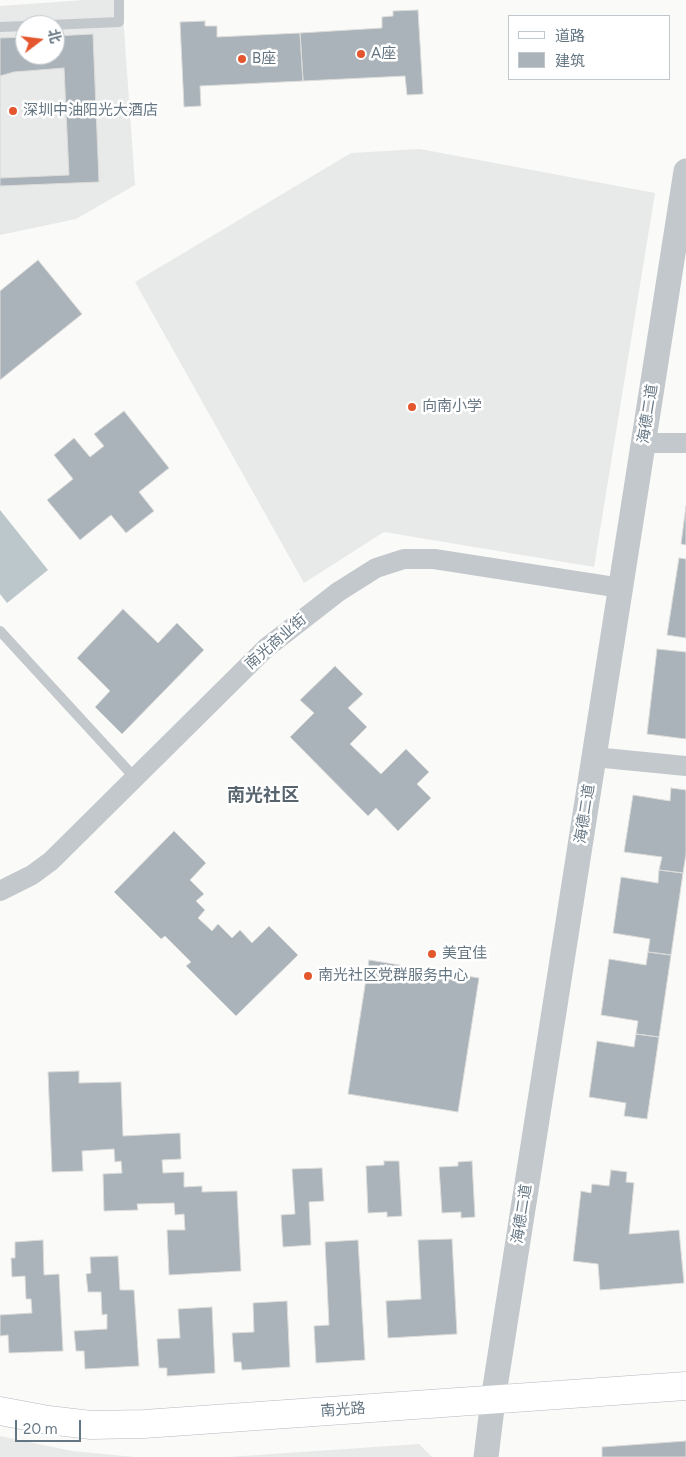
<!DOCTYPE html>
<html>
<head>
<meta charset="utf-8">
<style>
  body { margin:0 }
  #map { position:relative; width:686px; height:1457px; overflow:hidden; background:#fafaf8; font-family:Figtree,"Noto Sans SC",sans-serif }
  canvas { display:block }
  .legend { position:absolute; left:508px; top:15px; width:162px; height:65px; box-sizing:border-box; background:#fff; border:1px solid #c1c8cd; margin:0; padding:6px 9px; list-style:none; font-size:15px; color:#657683 }
  .legend li { display:flex; align-items:center; gap:10px; height:25px }
  .legend b { width:25px; border:1px solid #c1c8cd }
  .north { position:absolute; left:15px; top:15px; width:50px; height:50px; box-sizing:border-box; background:#fff; border:1px solid #c1c8cd; border-radius:50%; rotate:75deg; font-size:14px; font-weight:700; line-height:20px; text-align:center; color:#657683 }
  .north::after { content:''; display:block; margin:auto; width:18px; height:22px; background:#e4572e; clip-path:polygon(50% 0,100% 100%,50% 72%,0 100%) }
  .scale { position:absolute; left:15px; top:1420px; width:66px; height:22px; box-sizing:border-box; border:2px solid #657683; border-top:0; padding-left:6px; font-size:15px; line-height:18px; white-space:nowrap; color:#657683; -webkit-text-stroke:4px #fff; paint-order:stroke }
</style>
</head>
<body>
<div id="map">
<canvas width="686" height="1457"></canvas>
<ul class="legend">
<li><b style="height:6px;background:#fff"></b>道路</li>
<li><b style="height:14px;background:#aab3b9"></b>建筑</li>
</ul>
<div class="north">北</div>
<div class="scale">20 m</div>
</div>
<script>
const ctx = document.querySelector('canvas').getContext('2d');
ctx.lineJoin = 'round';
function fillPath(path, color) {
  ctx.fillStyle = color;
  ctx.fill(path, 'evenodd');
}
function shape(rows) {
  const path = new Path2D();
  for (const r of rows) {
    path.moveTo(r[0], r[1]);
    for (let i = 2; i < r.length; i += 2) path.lineTo(r[i], r[i + 1]);
  }
  return path;
}
function stroke(path, color, width, dash) {
  ctx.strokeStyle = color;
  ctx.lineWidth = width;
  ctx.lineCap = dash ? 'butt' : 'round';
  ctx.setLineDash(dash || []);
  ctx.stroke(path);
}
function write(font, color, halo, rows, align = 'center') {
  ctx.font = font + ' Figtree,"Noto Sans SC",sans-serif';
  ctx.lineWidth = 5;
  ctx.setLineDash([]);
  ctx.textBaseline = 'middle';
  ctx.strokeStyle = halo;
  ctx.fillStyle = color;
  for (const [text, x, y, turn = 0] of rows) {
    ctx.save();
    ctx.translate(x, y);
    ctx.rotate((+turn || 0) * Math.PI / 180);
    ctx.textAlign = isNaN(turn) ? turn : align;
    if (halo) ctx.strokeText(text, 0, 0);
    ctx.fillText(text, 0, 0);
    ctx.restore();
  }
}
fillPath(shape([
  [84,0,122,0,135,185,76,219,0,235,0,6],
  [25,25,55,25,55,55,25,55],
  [420,149,655,193,594,567,384,532,304,583,135,282,351,153],
  [0,1436,72,1451,134,1457,0,1457],
  [419,1444,432,1457,228,1457]
]), '#e8e9e9');
fillPath(shape([
  [0,510,48,570,7,603,0,594]
]), '#bbc7cb');
const building = shape([
  [418,10,423,94,407,95,405,76,303,81,300,33,382,28,382,17,393,16,393,11,418,10],
  [205,21,205,26,217,26,217,37,300,33,303,81,200,86,201,106,184,107,180,22,205,21],
  [93,34,99,182,0,186,0,38,25,37,25,55,55,55,55,36,93,34],
  [64,68,69,175,0,178,0,76,14,72,64,68],
  [38,260,82,314,0,380,0,291,38,260],
  [124,411,169,468,139,492,154,511,126,533,111,515,80,540,47,500,73,479,54,455,74,438,90,457,104,446,94,434,124,411],
  [686,506,686,545,681,544,686,506],
  [679,558,686,559,686,638,667,635,679,558],
  [123,609,158,643,177,623,204,650,122,734,95,707,110,691,77,658,123,609],
  [657,649,686,652,686,739,647,734,657,649],
  [335,666,363,694,348,708,367,727,350,744,381,774,406,749,429,772,417,784,431,798,398,831,376,808,368,816,290,737,314,713,300,700,335,666],
  [671,788,686,790,686,854,683,873,659,870,662,857,624,852,633,795,670,801,671,788],
  [174,831,206,863,190,880,204,894,196,901,205,910,198,918,212,931,218,924,232,938,240,930,252,943,269,926,298,955,236,1016,186,966,191,962,165,936,161,939,114,892,174,831],
  [659,870,683,873,671,955,648,952,650,939,613,933,621,877,658,883,659,870],
  [648,952,671,955,659,1037,636,1034,638,1021,601,1015,609,959,646,965,648,952],
  [369,960,479,978,458,1112,348,1094,369,960],
  [636,1034,659,1037,647,1119,624,1116,626,1103,589,1097,597,1041,634,1047,636,1034],
  [79,1071,79,1083,121,1082,123,1136,180,1133,181,1159,162,1160,163,1173,184,1172,184,1187,202,1186,202,1192,237,1191,241,1271,169,1275,167,1230,185,1230,184,1214,175,1215,174,1203,137,1204,138,1210,104,1211,103,1174,122,1173,121,1161,115,1162,114,1149,82,1151,83,1171,52,1172,48,1072,79,1071],
  [384,1161,399,1161,402,1216,387,1217,387,1212,368,1213,366,1166,384,1165,384,1161],
  [472,1161,475,1217,461,1218,461,1212,442,1213,439,1167,458,1166,458,1162,472,1161],
  [322,1168,324,1201,309,1202,311,1245,283,1247,281,1215,295,1214,292,1169,322,1168],
  [611,1170,627,1172,626,1182,634,1183,629,1234,679,1230,684,1283,600,1290,598,1264,573,1261,581,1191,591,1193,592,1184,609,1186,611,1170],
  [452,1239,457,1334,388,1338,386,1301,421,1299,418,1240,452,1239],
  [43,1240,44,1275,59,1274,63,1351,9,1353,8,1335,0,1336,0,1315,32,1313,31,1299,26,1299,25,1276,12,1277,11,1258,15,1258,15,1242,43,1240],
  [358,1240,365,1360,316,1363,314,1326,329,1325,325,1242,358,1240],
  [118,1256,120,1290,134,1290,139,1366,85,1369,84,1351,76,1351,74,1331,107,1329,107,1314,102,1315,101,1292,88,1292,86,1274,91,1273,90,1257,118,1256],
  [287,1301,290,1367,242,1370,241,1362,234,1362,232,1333,254,1332,253,1303,287,1301],
  [212,1307,215,1373,167,1376,167,1368,159,1368,157,1339,180,1338,178,1309,212,1307],
  [686,1441,686,1457,602,1457,602,1447,686,1441]
]);
fillPath(building, '#aab3b9');
stroke(building, '#dcdcda', 1);
const secondary = shape([
  [0,1411,48,1420,91,1425,144,1424,686,1386]
]);
stroke(secondary, '#b3babf', 29);
stroke(shape([
  [49,25,119,22,119,0],
  [0,27,25,26],
  [0,631,135,778]
]), '#c3c8cc', 10);
stroke(shape([
  [643,443,686,443],
  [594,757,686,766],
  [0,891,32,875,51,861,266,648,338,592,376,568,404,559,434,559,621,588]
]), '#c3c8cc', 20);
stroke(shape([
  [486,1457,493,1400,686,171]
]), '#c3c8cc', 25);
stroke(secondary, '#fff', 28);
for (const [x, y, r, color] of [
  [361,54,5,"#e4572e"],
  [242,59,5,"#e4572e"],
  [13,111,5,"#e4572e"],
  [412,407,5,"#e4572e"],
  [432,954,5,"#e4572e"],
  [308,976,5,"#e4572e"]
]) {
  const dot = new Path2D();
  dot.arc(x, y, r, 0, 2 * Math.PI);
  ctx.fillStyle = color;
  ctx.fill(dot);
  stroke(dot, '#fff', 2);
}
write('15px', '#657683', '#fff', [
  ["A座",371,54],
  ["B座",252,59],
  ["深圳中油阳光大酒店",23,111],
  ["向南小学",422,407],
  ["美宜佳",442,954],
  ["南光社区党群服务中心",318,976]
], 'left');
write('15px', '#657683', '#fff', [
  ["海德二道",648,414,-81],
  ["南光商业街",276,642,-41],
  ["海德二道",585,814,-81],
  ["海德二道",522,1214,-81],
  ["南光路",343,1410,-4]
]);
write('bold 18px', '#57646e', '#fff', [
  ["南光社区",263,796]
]);
</script>
</body>
</html>
